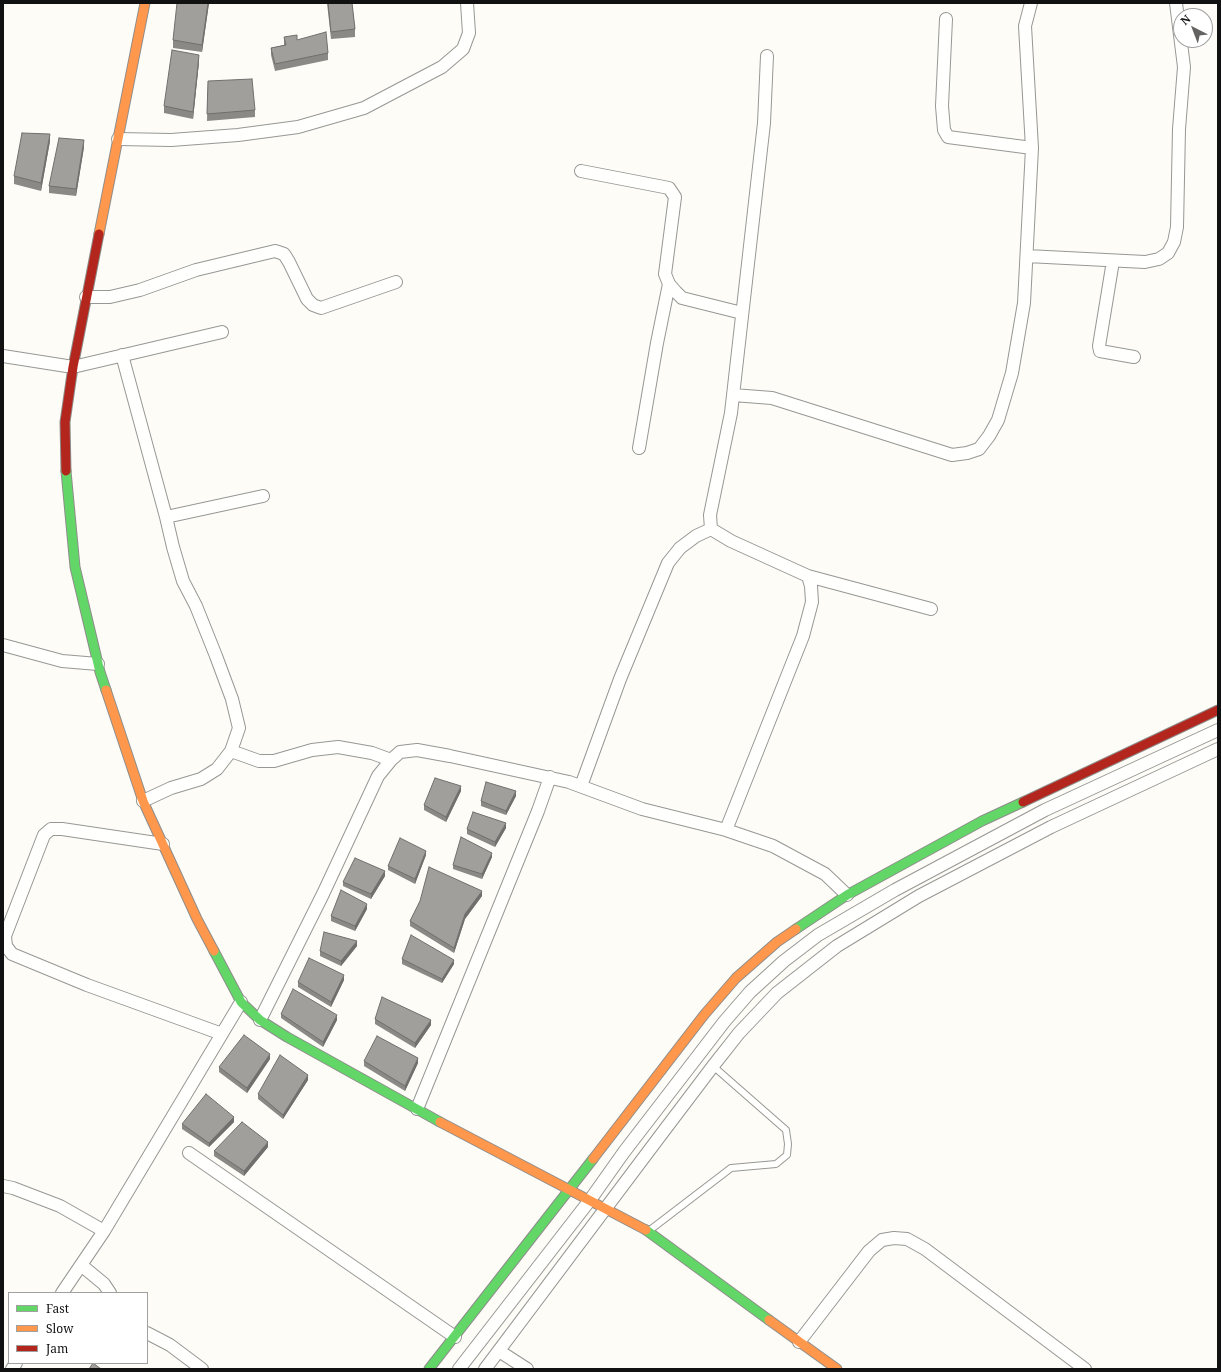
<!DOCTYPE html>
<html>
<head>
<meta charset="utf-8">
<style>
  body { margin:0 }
  #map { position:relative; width:1221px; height:1372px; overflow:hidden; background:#fdfcf7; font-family:"Noto Serif",serif }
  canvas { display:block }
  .frame { position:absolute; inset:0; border:4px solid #111; pointer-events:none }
  .legend { position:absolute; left:8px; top:1292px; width:140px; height:72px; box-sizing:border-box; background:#fff; border:1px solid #a0a0a0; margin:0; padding:5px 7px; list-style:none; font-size:12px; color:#111 }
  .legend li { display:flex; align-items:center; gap:8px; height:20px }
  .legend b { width:20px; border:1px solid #a0a0a0 }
  .north { position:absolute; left:1173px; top:8px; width:40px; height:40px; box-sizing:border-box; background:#fff; border:1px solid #a0a0a0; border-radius:50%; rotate:318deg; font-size:11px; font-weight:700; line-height:16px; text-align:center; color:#111 }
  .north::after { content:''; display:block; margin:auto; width:14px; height:18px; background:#646362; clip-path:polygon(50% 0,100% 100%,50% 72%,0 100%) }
</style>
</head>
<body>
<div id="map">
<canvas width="1221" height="1372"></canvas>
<div class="frame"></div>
<ul class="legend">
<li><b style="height:5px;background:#63d668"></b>Fast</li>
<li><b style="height:5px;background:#ff974d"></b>Slow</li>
<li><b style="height:5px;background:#b3261e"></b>Jam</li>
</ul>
<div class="north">N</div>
</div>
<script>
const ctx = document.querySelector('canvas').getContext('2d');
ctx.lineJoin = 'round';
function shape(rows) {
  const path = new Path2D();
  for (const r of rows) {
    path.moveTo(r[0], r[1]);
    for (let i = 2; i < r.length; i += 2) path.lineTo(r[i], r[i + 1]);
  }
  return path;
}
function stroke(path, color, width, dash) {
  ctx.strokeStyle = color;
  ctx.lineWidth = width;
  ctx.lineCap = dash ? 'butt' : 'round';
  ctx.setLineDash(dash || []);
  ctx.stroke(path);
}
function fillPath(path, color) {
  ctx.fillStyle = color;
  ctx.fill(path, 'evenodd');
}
const lane = shape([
  [650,1230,731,1168,776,1164,787,1155,788,1144,786,1130,713,1066]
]);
const street = shape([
  [946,19,942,106,944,130,948,137,1032,148],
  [118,139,171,140,238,135,298,127,364,108,442,67,463,49,469,33,467,3],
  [581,171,669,188,675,197,665,274,669,284,676,292,682,298,742,313],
  [1027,256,1145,262,1159,259,1168,253,1174,242,1177,227,1179,129,1184,67,1176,3],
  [1113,261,1099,346,1100,351,1134,357],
  [86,297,110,297,140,290,196,270,275,251,284,254,289,262,307,299,313,305,321,308,396,282],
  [122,355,166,517,173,547,183,581,196,606,216,656,232,699,239,728,231,751,217,769,201,779,171,788,143,801],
  [3,356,73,367,222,332],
  [733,395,772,398,952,455,967,453,979,449,989,436,998,420,1012,373,1024,303,1032,148,1025,26,1031,3],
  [639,448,657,343,669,284],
  [166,517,263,496],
  [711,529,710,515,731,413,764,123,767,56],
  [711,529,731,541,808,576,931,609],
  [3,645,62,661,98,664],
  [231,751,259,761,274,761,312,750,338,747,372,753,391,760],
  [581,786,620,679,668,563,680,548,696,536,711,529],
  [726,830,803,636,812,602,811,586,808,576],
  [163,844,62,829,51,829,44,835,5,936,6,946,12,954,87,985,222,1034],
  [260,1020,323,894,378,776,391,760,400,752,417,750,450,756,569,782,642,809,726,830,773,846,825,874,847,895],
  [417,1109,538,811,550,777],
  [189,1153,455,1337],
  [3,1186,13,1188,60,1206,104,1231],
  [81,1265,104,1284,110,1293],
  [62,1293,104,1231,241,1002],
  [147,1333,170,1345,202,1369],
  [799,1342,869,1251,882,1240,894,1238,907,1239,925,1249,1085,1369],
  [499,1351,527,1369],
  [12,1369,16,1363],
  [459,1369,590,1200,624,1152,724,1022,750,992,784,961,818,935,895,890,1045,810,1218,730],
  [485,1369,660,1136,713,1066,739,1033,777,993,837,946,919,896,1051,827,1218,749]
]);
const fast = shape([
  [66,471,75,567,100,672,106,690],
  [796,929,847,895,982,821,1023,802],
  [214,951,241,1002,260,1020,287,1037,440,1122],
  [646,1230,769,1320],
  [429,1369,593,1159]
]);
const slow = shape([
  [99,234,145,3],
  [106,690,143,801,197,919,214,951],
  [440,1122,646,1230],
  [593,1159,704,1015,736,978,777,942,796,929],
  [769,1320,837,1369]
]);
const jam = shape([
  [66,471,65,422,73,367,99,234],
  [1023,802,1218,710]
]);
stroke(lane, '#979795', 8);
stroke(street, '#979795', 14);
stroke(fast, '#8e8d8b', 11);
stroke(slow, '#8e8d8b', 11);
stroke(jam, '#8e8d8b', 11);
stroke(lane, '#fffffe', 6);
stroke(street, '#fffffe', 12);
stroke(fast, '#63d668', 9);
stroke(slow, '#ff974d', 9);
stroke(jam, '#b3261e', 9);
fillPath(shape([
  [209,3,202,52,173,48,173,40],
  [327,3,352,3,355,29,355,37,331,39],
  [284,37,297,40,328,53,328,60,275,71,271,55,271,48,284,45],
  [199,62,193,119,164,113,164,106],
  [208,81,255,110,255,117,207,121],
  [50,141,41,191,14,184,14,176],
  [84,147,76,196,49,193,49,186],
  [461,791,446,822,424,810,424,805],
  [516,796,506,815,481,806,481,801],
  [506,828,495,847,467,834,467,829],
  [426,855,415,884,388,870,388,866],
  [492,857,482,879,453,869,453,865],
  [385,876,371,899,343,886,343,882],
  [482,896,465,919,454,953,410,926,410,921,420,901],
  [367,909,355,931,331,921,331,916],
  [357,946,341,966,320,956,320,951],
  [402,959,454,964,442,983,402,964],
  [344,980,331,1007,298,987,298,982],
  [281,1014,337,1020,323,1047,281,1018],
  [375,1019,431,1025,415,1048,375,1024],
  [270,1059,247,1093,219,1072,219,1067],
  [364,1061,418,1063,405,1091,364,1066],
  [308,1080,283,1119,258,1099,258,1094],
  [234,1122,209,1147,182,1129,182,1124],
  [268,1147,244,1176,214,1156,214,1151]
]), '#8a8986');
fillPath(shape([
  [208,3,209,3,202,52,202,45],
  [199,55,199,62,193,119,193,112],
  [50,134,50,141,41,191,41,183],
  [84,140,84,147,76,196,76,189],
  [461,786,461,791,446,822,446,817],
  [516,791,516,796,506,815,506,811],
  [506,823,506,828,495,847,495,842],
  [426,851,426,855,415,884,415,879],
  [492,853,492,857,482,879,482,874],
  [385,871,385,876,371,899,371,894],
  [482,891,482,896,465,919,454,953,454,948,465,914],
  [367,904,367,909,355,931,355,926],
  [357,941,357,946,341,966,341,961],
  [454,960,454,964,442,983,442,979],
  [344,975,344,980,331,1007,331,1002],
  [337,1015,337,1020,323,1047,323,1042],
  [431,1020,431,1025,415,1048,415,1043],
  [270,1054,270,1059,247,1093,247,1088],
  [418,1058,418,1063,405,1091,405,1086],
  [308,1075,308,1080,283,1119,283,1115],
  [234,1117,234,1122,209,1147,209,1143],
  [268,1142,268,1147,244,1176,244,1171]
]), '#716f6d');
const building = shape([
  [177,3,208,3,202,45,173,40,177,3],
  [328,3,352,3,355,29,331,32,328,3],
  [326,32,328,53,275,64,271,48,286,45,284,37,297,35,297,40,326,32],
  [172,50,199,55,193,112,164,106,172,50],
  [252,79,255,110,207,114,208,81,252,79],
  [22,133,50,134,41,183,14,176,22,133],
  [59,138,84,140,76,189,49,186,59,138],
  [435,778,461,786,446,817,424,805,435,778],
  [486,782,516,791,506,811,481,801,486,782],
  [473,812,506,823,495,842,467,829,473,812],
  [461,837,492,853,482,874,453,865,461,837],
  [400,838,426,851,415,879,388,866,400,838],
  [355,858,385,871,371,894,343,882,355,858],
  [429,867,482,891,465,914,454,948,410,921,420,901,429,867],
  [341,890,367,904,355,926,331,916,341,890],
  [324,932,357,941,341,961,320,951,324,932],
  [411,935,454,960,442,979,402,959,411,935],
  [309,958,344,975,331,1002,298,982,309,958],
  [293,989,337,1015,323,1042,281,1014,293,989],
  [382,997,431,1020,415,1043,375,1019,382,997],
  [244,1035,270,1054,247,1088,219,1067,244,1035],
  [377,1036,418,1058,405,1086,364,1061,377,1036],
  [280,1055,308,1075,283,1115,258,1094,280,1055],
  [206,1094,234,1117,209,1143,182,1124,206,1094],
  [242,1122,268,1142,244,1171,214,1151,242,1122],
  [93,1363,101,1369,89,1369,93,1363]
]);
fillPath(building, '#a19f9c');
stroke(building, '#716f6d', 1);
</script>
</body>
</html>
